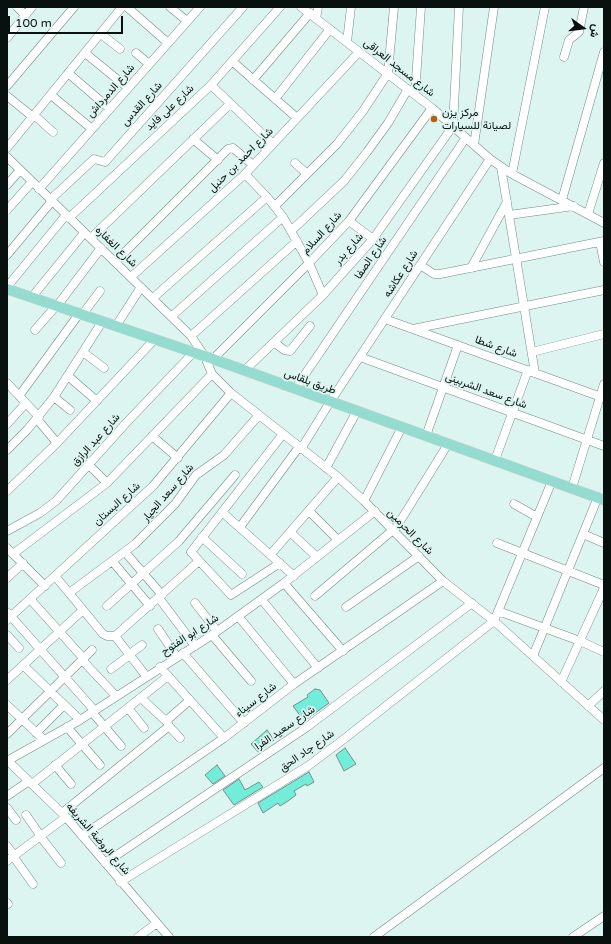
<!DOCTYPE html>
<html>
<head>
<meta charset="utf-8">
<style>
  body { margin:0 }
  #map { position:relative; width:611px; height:944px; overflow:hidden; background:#ddf5f0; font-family:"Varela Round",Vazirmatn,sans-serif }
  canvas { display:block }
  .frame { position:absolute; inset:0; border:8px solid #09110f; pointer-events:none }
  .north { position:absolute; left:563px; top:8px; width:40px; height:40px; -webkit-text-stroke:3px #ddf5f0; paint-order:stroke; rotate:104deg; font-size:11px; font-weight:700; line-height:16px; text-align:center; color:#09110f }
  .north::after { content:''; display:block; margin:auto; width:14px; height:18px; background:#09110f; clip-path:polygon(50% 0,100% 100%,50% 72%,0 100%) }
  .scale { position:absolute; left:8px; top:16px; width:115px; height:18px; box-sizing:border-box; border:2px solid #09110f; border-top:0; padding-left:5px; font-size:12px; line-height:14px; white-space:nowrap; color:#09110f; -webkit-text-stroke:3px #ddf5f0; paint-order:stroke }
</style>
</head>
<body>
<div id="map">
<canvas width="611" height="944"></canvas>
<div class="frame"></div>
<div class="north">ش</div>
<div class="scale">100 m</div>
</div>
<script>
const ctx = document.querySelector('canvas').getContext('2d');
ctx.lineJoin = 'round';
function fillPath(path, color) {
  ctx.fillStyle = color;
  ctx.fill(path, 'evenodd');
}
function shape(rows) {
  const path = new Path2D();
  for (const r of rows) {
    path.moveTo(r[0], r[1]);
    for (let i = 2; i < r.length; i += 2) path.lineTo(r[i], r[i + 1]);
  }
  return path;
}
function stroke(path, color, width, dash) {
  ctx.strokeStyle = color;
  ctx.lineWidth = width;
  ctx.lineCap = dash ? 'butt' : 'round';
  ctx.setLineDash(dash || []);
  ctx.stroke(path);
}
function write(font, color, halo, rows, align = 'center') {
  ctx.font = font + ' "Varela Round",Vazirmatn,sans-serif';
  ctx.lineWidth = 3.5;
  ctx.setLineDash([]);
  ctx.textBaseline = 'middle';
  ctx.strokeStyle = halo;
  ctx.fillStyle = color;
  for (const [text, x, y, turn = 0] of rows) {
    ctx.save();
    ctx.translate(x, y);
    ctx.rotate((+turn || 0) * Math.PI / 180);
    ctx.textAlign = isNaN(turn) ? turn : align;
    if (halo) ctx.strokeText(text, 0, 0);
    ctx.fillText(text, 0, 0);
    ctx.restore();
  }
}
const building = shape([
  [315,689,320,690,329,703,304,721,293,706,308,697,307,695,315,689],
  [267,730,274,740,258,752,251,744,267,730],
  [345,748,356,764,344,771,336,755,345,748],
  [217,765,225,776,213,784,205,775,217,765],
  [309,772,314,782,307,786,306,784,294,791,296,795,288,801,280,806,278,803,263,813,258,803,309,772],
  [239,779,245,790,259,782,263,787,234,805,223,790,239,779]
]);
fillPath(building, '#71edd9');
stroke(building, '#788e89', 1);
const minor = shape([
  [17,7,25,15],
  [127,7,168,43],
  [170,7,187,21],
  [301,7,432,108,490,159,512,174,604,223],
  [316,19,318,7],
  [101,34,120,49],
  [7,38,32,7],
  [347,42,351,7],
  [85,53,128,88],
  [136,53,149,64],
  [564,57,569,40,579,32,584,7],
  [232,61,297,118],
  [68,73,110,109],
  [253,80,310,13],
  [211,85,273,144],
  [7,86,74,7],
  [415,94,421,7],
  [51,95,92,129],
  [7,96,33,117],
  [275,99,330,29],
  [34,115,53,132],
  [193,139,218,160],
  [474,145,494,7],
  [7,148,122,7],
  [7,157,191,336,205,357,212,374,231,393,338,477,364,501,443,581,494,621,604,720],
  [295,163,307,174],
  [501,167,535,373],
  [245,174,267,197,283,217,309,263,323,295],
  [512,174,545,7],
  [7,185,20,170],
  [39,189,200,7],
  [50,200,94,159,105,162,243,7],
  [562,200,604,52],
  [275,206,337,144,363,111,388,73,394,7],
  [7,210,32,182],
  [588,214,604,163],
  [509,215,574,206],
  [69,218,211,85,280,7],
  [349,221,373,239],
  [291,231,344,181,367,152,388,123,408,89],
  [91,238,230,104],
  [600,242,604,262],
  [7,255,52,201],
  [115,262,228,149,233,148,253,165],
  [420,265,434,274,440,274,604,241],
  [471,268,507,202],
  [131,277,245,174,359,52],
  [7,287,66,215],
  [32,297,84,233],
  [153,298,267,197],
  [57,306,101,248],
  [82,315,100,291],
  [172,316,283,217],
  [385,319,604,398],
  [116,326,141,287],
  [413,329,604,290],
  [35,330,56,306],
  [191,336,297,241],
  [274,342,284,350,290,351,310,326],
  [83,352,104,368],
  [532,352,604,334],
  [360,357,604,446],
  [213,359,309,263,349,221,432,108],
  [244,371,323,295,373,239,453,126,459,7],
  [68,376,97,401],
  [7,383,39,417],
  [295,389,465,139],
  [19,396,79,314],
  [54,397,70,410],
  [37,419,57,443],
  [7,424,26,403],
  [152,436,178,458],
  [426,436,458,345],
  [301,449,330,402,490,159],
  [7,450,27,430,54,397,102,322],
  [495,460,528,370],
  [89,465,107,483],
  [326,468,357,411],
  [572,488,604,384],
  [7,491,57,443,154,340],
  [364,501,402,427],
  [514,504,537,517],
  [309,511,338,540],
  [222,512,294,576],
  [240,527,299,447],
  [7,531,40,513,56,501,127,422,193,353],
  [394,531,448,444],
  [290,532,317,557],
  [583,534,604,543],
  [202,537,242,574],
  [497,543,604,585],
  [7,548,45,586],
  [125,552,162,595],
  [13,554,107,483,212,374],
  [271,554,338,477],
  [113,562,150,606],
  [280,563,231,595,191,552,283,434],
  [55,576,103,634,107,636,115,636],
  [7,578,23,563],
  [284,583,343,651],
  [69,593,135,544,175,504,196,475,224,455,259,415],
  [315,596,393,530],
  [159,598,195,646],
  [30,599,84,659],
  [262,600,318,668],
  [195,603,217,631],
  [107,606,179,541,235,475],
  [346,607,419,556],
  [498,611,580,641,604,652],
  [8,613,94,710],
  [238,616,294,684],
  [7,620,153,486,231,393],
  [158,629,177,657],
  [7,635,19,648],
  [212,635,251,681],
  [115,636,199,561],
  [115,636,146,676],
  [183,653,244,723],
  [130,654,142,645],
  [533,656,598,497],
  [82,660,116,696],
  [23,665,80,720],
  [160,667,224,738],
  [111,669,130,655],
  [7,680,83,610],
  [561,682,604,588],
  [7,705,44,740],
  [588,706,604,691],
  [128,708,144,728],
  [92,712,121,746],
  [166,721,190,700],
  [169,726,180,738],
  [67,727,100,765],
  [36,733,64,705],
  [7,734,92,650],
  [7,760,66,817,169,937],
  [7,761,80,720,212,635,284,583,375,511],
  [55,765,71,784],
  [32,784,168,676],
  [7,796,29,781],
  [7,808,16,820],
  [62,813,168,727,168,723,141,698],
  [26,815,40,835],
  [40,836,61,863],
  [82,836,224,738,294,684,443,581],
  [7,846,14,855],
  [13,856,33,884],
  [7,861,66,817],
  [105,863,307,727,472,603],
  [120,882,308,766,344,739,494,621,552,481],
  [7,903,8,904],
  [138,937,157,923],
  [374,937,604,768],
  [573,937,604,916]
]);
const major = shape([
  [7,289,213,359,604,500]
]);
stroke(minor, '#748a85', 9);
stroke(major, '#d3d4d4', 11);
stroke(minor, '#fff', 8);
stroke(major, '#94dcd0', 10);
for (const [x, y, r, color] of [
  [434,119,4,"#ba5b10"]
]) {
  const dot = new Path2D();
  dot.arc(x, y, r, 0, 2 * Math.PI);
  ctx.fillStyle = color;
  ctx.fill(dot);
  stroke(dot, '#ddf5f0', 1.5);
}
write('11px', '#09110f', '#ddf5f0', [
  ["شارع مسجد العراقى",399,68,38],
  ["شارع الدمرداش",111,91,-49],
  ["شارع القدس",142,104,-48],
  ["شارع على فايد",170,108,-43],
  ["شارع احمد بن حنبل",241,160,-45],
  ["شارع السلام",322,233,-48],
  ["شارع الغفاره",116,247,44],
  ["شارع بدر",349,249,-49],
  ["شارع الصفا",371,258,-56],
  ["شارع عكاشه",401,274,-57],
  ["شارع شطا",496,347,20],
  ["طريق بلقاس",310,382,20],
  ["شارع سعد الشربينى",486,391,20],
  ["شارع عبد الرازق",96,440,-48],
  ["شارع سعد الجيار",168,493,-49],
  ["شارع البستان",117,504,-42],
  ["شارع الحرمين",410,532,45],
  ["شارع ابو الفتوح",190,635,-33],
  ["شارع سيناء",256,700,-38],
  ["شارع سعيد الفرا",285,728,-34],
  ["شارع جاد الحق",307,751,-35],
  ["شارع الروضة الشريفه",98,839,49]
]);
write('11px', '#09110f', '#ddf5f0', [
  ["مركز يزن",442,113],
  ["لصيانة للسيارات",442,126]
], 'left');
</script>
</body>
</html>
